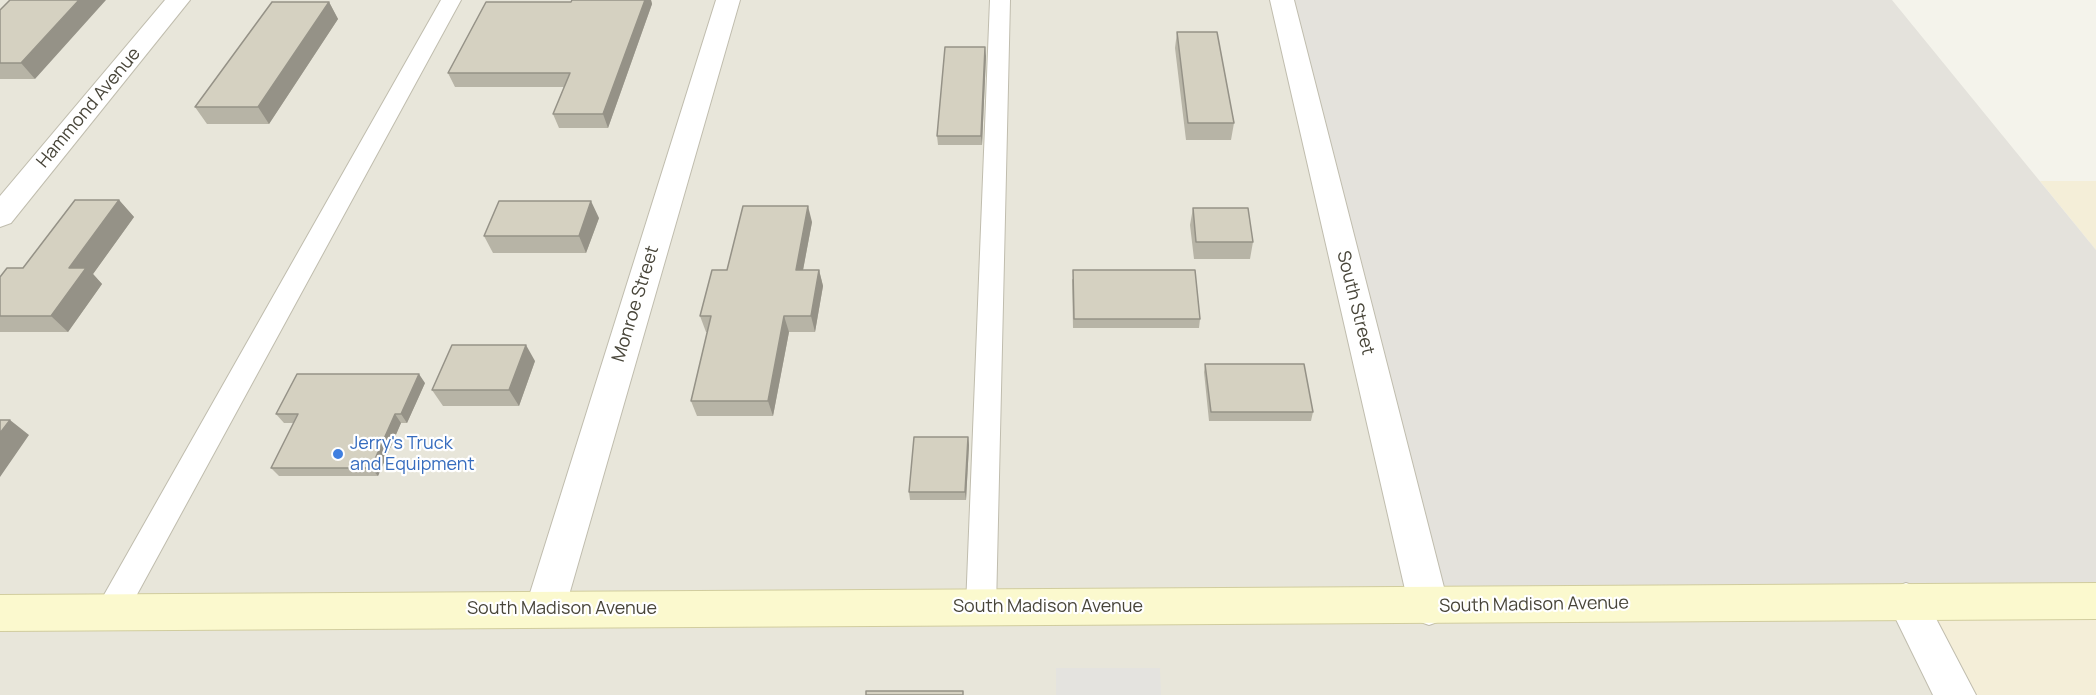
<!DOCTYPE html>
<html>
<head>
<meta charset="utf-8">
<style>
  body { margin:0 }
  canvas { display:block; background:#f4f3eb }
</style>
</head>
<body>
<canvas width="2096" height="695"></canvas>
<script>
const ctx = document.querySelector('canvas').getContext('2d');
ctx.lineJoin = 'round';
function fillPath(path, color) {
  ctx.fillStyle = color;
  ctx.fill(path, 'evenodd');
}
function shape(rows) {
  const path = new Path2D();
  for (const r of rows) {
    path.moveTo(r[0], r[1]);
    for (let i = 2; i < r.length; i += 2) path.lineTo(r[i], r[i + 1]);
  }
  return path;
}
function stroke(path, color, width, dash) {
  ctx.strokeStyle = color;
  ctx.lineWidth = width;
  ctx.lineCap = dash ? 'butt' : 'round';
  ctx.setLineDash(dash || []);
  ctx.stroke(path);
}
function write(font, color, halo, rows, align = 'center') {
  ctx.font = font + ' Manrope,sans-serif';
  ctx.lineWidth = 4.5;
  ctx.setLineDash([]);
  ctx.textBaseline = 'middle';
  ctx.strokeStyle = halo;
  ctx.fillStyle = color;
  for (const [text, x, y, turn = 0] of rows) {
    ctx.save();
    ctx.translate(x, y);
    ctx.rotate((+turn || 0) * Math.PI / 180);
    ctx.textAlign = isNaN(turn) ? turn : align;
    if (halo) ctx.strokeText(text, 0, 0);
    ctx.fillText(text, 0, 0);
    ctx.restore();
  }
}
fillPath(shape([
  [0,0,1282,0,1906,601,1955,695,0,695]
]), '#e8e6da');
fillPath(shape([
  [2040,181,2096,181,2096,250],
  [1906,601,2096,601,2096,695,1955,695]
]), '#f4eed8');
fillPath(shape([
  [1282,0,1892,0,2096,250,2096,601,1429,607]
]), '#e4e2dc');
fillPath(shape([
  [1056,668,1160,668,1161,695,1056,695]
]), '#e4e3df');
const service = shape([
  [441,0,461,0,122,622,111,626,100,622,96,612,100,602,441,0],
  [990,0,1010,0,996,607,992,617,981,621,970,617,966,607,990,0]
]);
const minor = shape([
  [165,0,190,0,11,223,0,227,0,196,165,0],
  [716,0,740,0,565,609,559,622,545,627,531,622,525,609,716,0],
  [1270,0,1294,0,1449,607,1443,620,1429,625,1415,620,1409,607,1270,0],
  [1906,583,1920,588,1976,695,1933,695,1887,601,1892,588,1906,583]
]);
const secondary = shape([
  [2096,583,2096,619,0,631,0,595,2096,583]
]);
stroke(service, '#c0bdae', 2);
stroke(minor, '#c0bdae', 2);
stroke(secondary, '#d1cd9e', 2);
fillPath(service, '#fff');
fillPath(minor, '#fff');
fillPath(secondary, '#fbf9ce');
fillPath(shape([
  [572,0,651,0,652,4,608,128,559,128,553,114,564,87,455,87,448,73,571,2],
  [329,2,338,19,269,124,207,124,195,107],
  [0,10,35,79,0,79],
  [1177,32,1234,123,1231,140,1186,140,1175,48],
  [986,56,982,145,938,145,937,136],
  [119,200,134,217,93,274,102,284,68,332,0,332,0,277,23,268],
  [1193,208,1253,242,1250,259,1194,259,1190,225],
  [599,218,586,253,493,253,484,236],
  [812,222,803,270,819,270,823,286,815,332,789,332,773,416,697,416,691,401,708,332,706,332,700,316,727,270],
  [1072,279,1200,319,1199,328,1073,328],
  [535,361,519,406,443,406,432,390],
  [1205,364,1313,412,1311,421,1209,421,1204,372],
  [425,383,407,423,401,423,378,476,279,476,271,468,294,423,284,423,276,414],
  [968,437,969,445,966,500,910,500,909,492]
]), '#b7b4a6');
fillPath(shape([
  [79,0,106,0,35,79,21,63],
  [645,0,651,0,652,4,608,128,603,114],
  [329,2,338,19,269,124,258,107],
  [985,47,986,56,982,145,981,136],
  [119,200,134,217,93,274,102,284,68,332,51,316,69,268],
  [591,201,599,218,586,253,579,236],
  [808,206,812,222,800,286,796,270],
  [819,270,823,286,815,332,811,316],
  [784,316,789,332,773,416,768,401],
  [526,345,535,361,519,406,509,390],
  [419,374,425,383,407,423,401,414],
  [395,414,401,423,378,476,371,468],
  [10,420,29,435,0,477,0,433],
  [968,437,969,445,966,500,965,492]
]), '#959287');
const building = shape([
  [10,0,79,0,21,63,0,63,0,10,10,0],
  [572,0,645,0,603,114,553,114,570,73,448,73,486,2,571,2,572,0],
  [272,2,329,2,258,107,195,107,272,2],
  [1177,32,1217,32,1234,123,1188,123,1177,32],
  [945,47,985,47,981,136,937,136,945,47],
  [75,200,119,200,69,268,86,268,51,316,0,316,0,277,7,268,23,268,75,200],
  [499,201,591,201,579,236,484,236,499,201],
  [743,206,808,206,796,270,819,270,811,316,784,316,768,401,691,401,711,316,700,316,712,270,727,270,743,206],
  [1193,208,1248,208,1253,242,1196,242,1193,208],
  [1073,270,1195,270,1200,319,1074,319,1073,270],
  [452,345,526,345,509,390,432,390,452,345],
  [1205,364,1304,364,1313,412,1211,412,1205,364],
  [297,374,419,374,401,414,395,414,371,468,271,468,298,414,276,414,297,374],
  [0,420,10,420,0,433,0,420],
  [914,437,968,437,965,492,909,492,914,437],
  [866,691,963,691,963,695,866,695,866,691]
]);
fillPath(building, '#d5d1c1');
stroke(building, '#959287', 1.5);
for (const [x, y, r, color] of [
  [338,454,6,"#3f7fe0"]
]) {
  const dot = new Path2D();
  dot.arc(x, y, r, 0, 2 * Math.PI);
  ctx.fillStyle = color;
  ctx.fill(dot);
  stroke(dot, '#fff', 2);
}
write('18px', '#484539', '#fff', [
  ["Hammond Avenue",89,108,-50],
  ["South Street",1355,303,76],
  ["Monroe Street",636,304,-73],
  ["South Madison Avenue",1534,605,-1],
  ["South Madison Avenue",1048,607],
  ["South Madison Avenue",562,609]
]);
write('18px', '#366cbe', '#fff', [
  ["Jerry's Truck",350,444],
  ["and Equipment",350,465]
], 'left');
</script>
</body>
</html>
